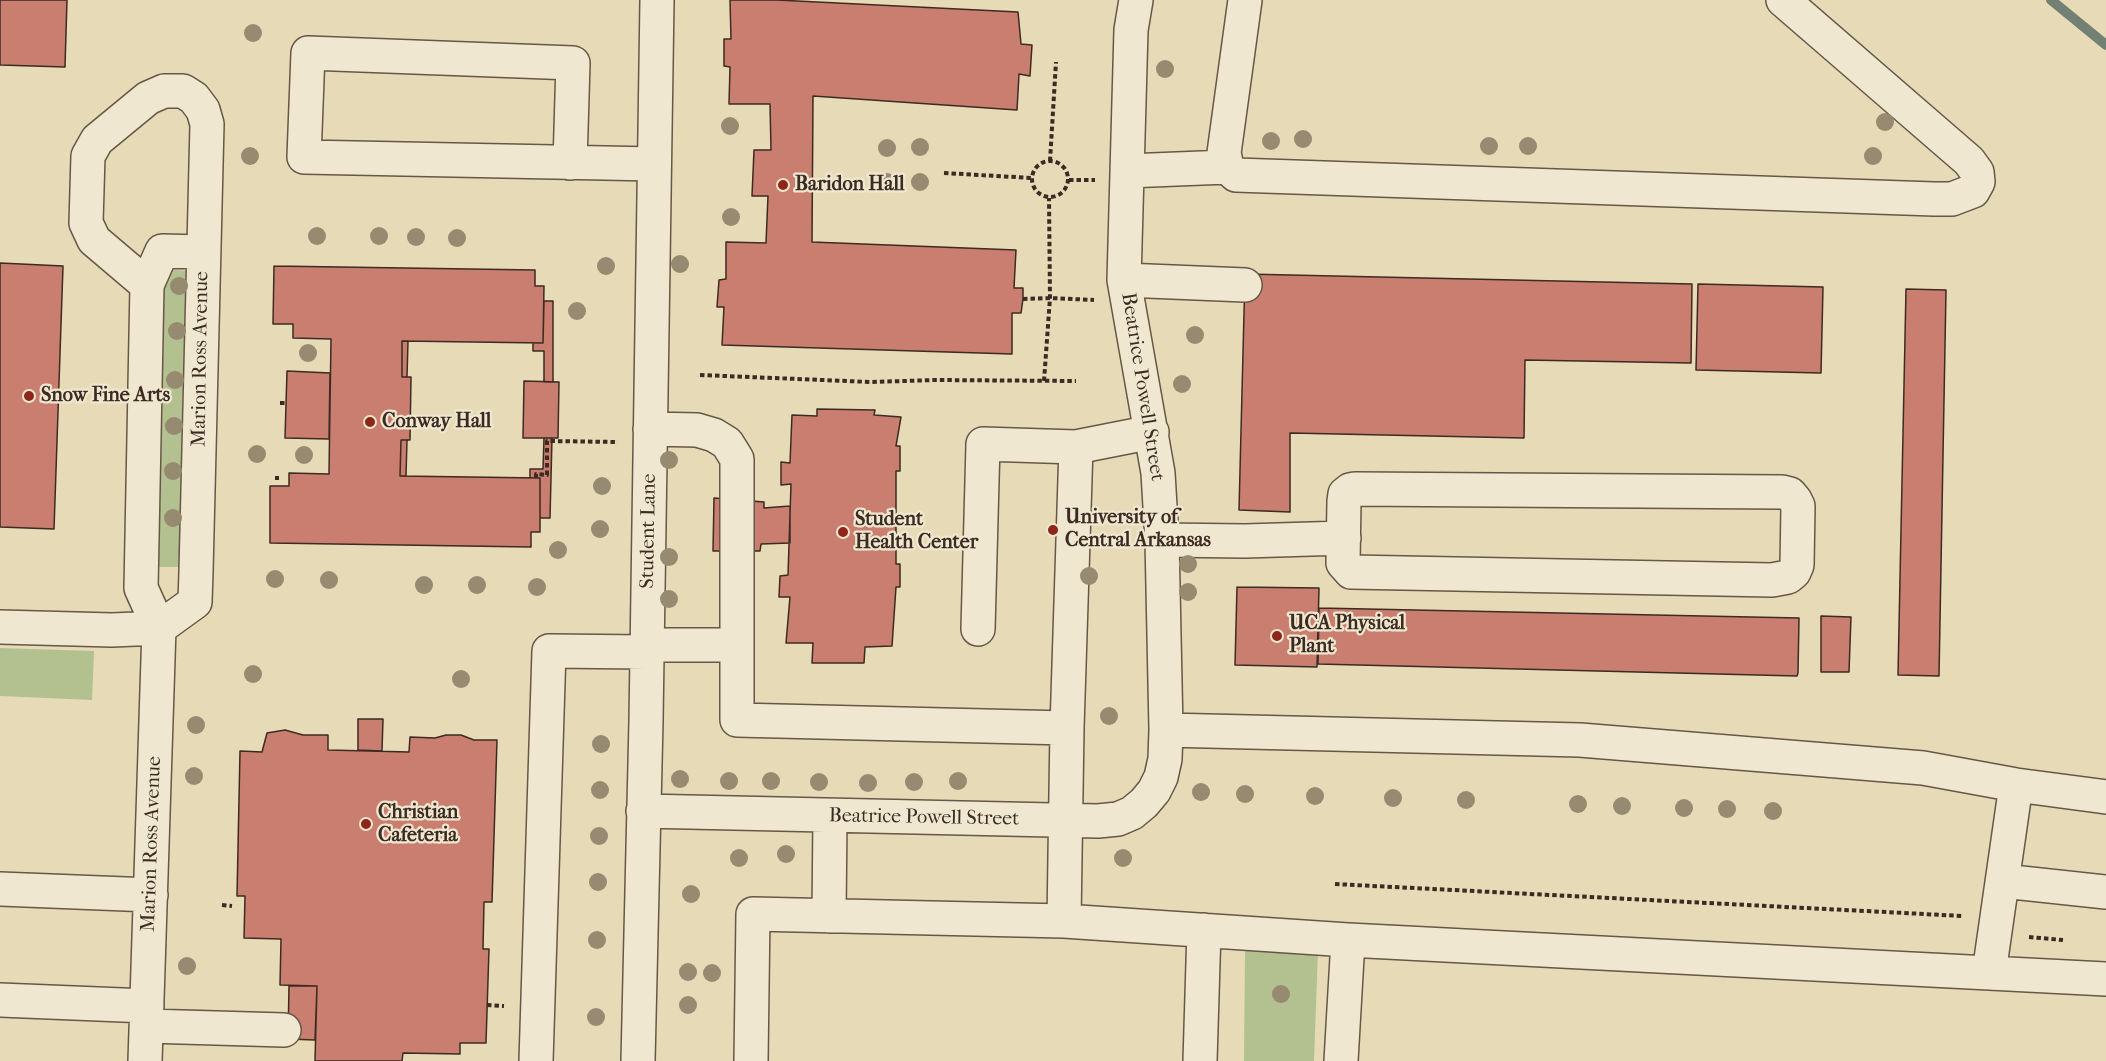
<!DOCTYPE html>
<html>
<head>
<meta charset="utf-8">
<style>
  body { margin:0 }
  canvas { display:block; background:#e7dab6 }
</style>
</head>
<body>
<canvas width="2106" height="1061"></canvas>
<script>
const ctx = document.querySelector('canvas').getContext('2d');
ctx.lineJoin = 'round';
function fillPath(path, color) {
  ctx.fillStyle = color;
  ctx.fill(path, 'evenodd');
}
function shape(rows) {
  const path = new Path2D();
  for (const r of rows) {
    if (r.length === 3) {
      path.moveTo(r[0] + r[2], r[1]);
      path.arc(r[0], r[1], r[2], 0, 2 * Math.PI);
      continue;
    }
    path.moveTo(r[0], r[1]);
    for (let i = 2; i < r.length; i += 2) path.lineTo(r[i], r[i + 1]);
  }
  return path;
}
function stroke(path, color, width, dash) {
  ctx.strokeStyle = color;
  ctx.lineWidth = width;
  ctx.lineCap = dash ? 'butt' : 'round';
  ctx.setLineDash(dash || []);
  ctx.stroke(path);
}
function write(font, color, halo, rows, align = 'center') {
  ctx.font = font + ' "IM FELL French Canon",serif';
  ctx.lineWidth = 4.5;
  ctx.setLineDash([]);
  ctx.textBaseline = 'middle';
  ctx.strokeStyle = halo;
  ctx.fillStyle = color;
  for (const [text, x, y, turn = 0] of rows) {
    ctx.save();
    ctx.translate(x, y);
    ctx.rotate((+turn || 0) * Math.PI / 180);
    ctx.textAlign = isNaN(turn) ? turn : align;
    if (halo) ctx.strokeText(text, 0, 0);
    ctx.fillText(text, 0, 0);
    ctx.restore();
  }
}
fillPath(shape([
  [175,270,189,271,187,567,158,567,164,280,171,271],
  [0,648,94,651,92,700,0,696],
  [1245,949,1318,950,1314,1061,1244,1061]
]), '#b3c090');
stroke(shape([
  [2051,0,2106,45]
]), '#738175', 10);
const building = shape([
  [0,0,67,0,65,67,0,65,0,0],
  [730,0,777,0,1018,12,1021,44,1032,45,1030,76,1019,74,1017,110,813,96,812,242,1016,250,1014,288,1023,288,1023,299,1021,313,1012,313,1012,354,722,345,724,307,717,307,719,280,726,279,726,242,766,243,768,196,752,196,754,150,771,150,770,104,729,104,730,67,724,66,724,39,731,39,730,0],
  [0,263,63,266,54,529,0,527,0,263],
  [274,266,535,270,535,286,544,286,543,343,402,341,402,377,411,377,410,440,401,440,400,476,540,478,540,532,531,532,531,547,270,543,270,486,289,486,289,473,329,474,330,405,331,339,293,338,293,324,273,324,274,266],
  [1245,274,1692,284,1691,363,1525,360,1524,438,1290,433,1290,512,1239,510,1245,274],
  [1698,284,1823,287,1821,373,1696,370,1698,284],
  [1906,289,1946,290,1939,676,1898,675,1906,289],
  [544,301,553,301,553,382,544,382,544,351,533,351,533,343,543,343,544,301],
  [402,341,408,341,407,377,402,377,402,341],
  [287,371,330,373,329,439,285,438,287,371],
  [524,381,559,382,558,438,523,438,524,381],
  [817,409,875,410,874,415,901,417,896,446,900,446,900,471,896,471,896,564,900,564,900,587,896,587,892,646,865,647,864,663,812,663,813,643,786,643,790,597,779,597,780,576,788,575,791,484,781,485,781,462,790,463,792,415,817,416,817,409],
  [544,438,552,438,550,518,540,518,540,478,530,478,530,469,543,469,544,438],
  [401,440,407,440,406,476,400,476,401,440],
  [714,498,764,502,764,508,790,506,790,543,761,544,760,551,713,551,714,498],
  [1237,587,1319,588,1317,667,1235,665,1237,587],
  [1319,608,1799,618,1798,673,1797,676,1318,664,1319,608],
  [1821,616,1851,617,1849,672,1821,672,1821,616],
  [358,719,383,719,382,751,358,750,358,719],
  [285,730,303,735,328,735,328,750,409,752,410,737,435,738,446,735,461,735,474,740,497,740,492,902,484,902,483,949,489,949,486,1043,460,1043,460,1054,403,1053,402,1061,315,1061,317,986,280,985,281,939,244,938,245,896,237,896,240,751,262,752,267,733,285,730],
  [289,986,317,986,315,1040,288,1039,289,986]
]);
fillPath(building, '#ca7e6f');
stroke(building, '#3c2b22', 1.5);
const minor = shape([
  [1245,0,1224,153,1227,167,1236,175,1934,199,1952,199,1973,191,1978,182,1977,172,1969,161,1783,0],
  [570,163,573,63,308,53,304,157,654,164],
  [1127,171,1227,167],
  [1124,280,1245,285],
  [147,285,162,251,203,252],
  [650,429,697,430,714,435,727,443,737,459,737,720,1067,728],
  [1355,489,1782,492,1790,494,1795,500,1798,506,1797,565,1794,572,1788,577,1772,580,1351,572,1343,563,1344,501,1345,494,1350,490,1355,489],
  [1162,540,1245,541,1344,538],
  [0,627,112,630,159,628],
  [978,629,983,444,1076,447,1152,432],
  [647,645,735,645],
  [1166,730,1580,740,1923,768,2016,785,2106,797],
  [643,811,1098,821,1118,819,1132,813,1144,803,1154,791,1161,777,1165,759,1166,730,1162,540,1158,473,1124,280,1131,30,1136,0],
  [2003,881,2106,892],
  [0,889,151,895],
  [829,916,830,816],
  [1064,921,1067,728,1076,447],
  [1989,973,2016,785],
  [0,1000,147,1006],
  [147,1026,284,1030],
  [145,1061,159,628,141,588,147,285,94,240,86,223,88,156,97,140,148,98,164,91,183,91,194,98,203,110,207,124,196,572,195,602,159,628],
  [536,1061,549,651,647,652],
  [638,1061,646,721,657,0],
  [751,1061,753,914,1064,921,1348,940,2106,979],
  [1200,1061,1204,930],
  [1341,1061,1348,940]
]);
stroke(minor, '#675747', 36);
stroke(shape([
  [1050,179,18],
  [1050,161,1056,62],
  [944,173,1032,178],
  [1069,180,1095,180],
  [1023,299,1050,298,1094,300],
  [700,375,871,382,936,380,1076,381],
  [1044,381,1050,298,1049,198],
  [280,403,285,403],
  [275,478,279,478],
  [536,478,536,474,547,475,547,441,618,442],
  [1335,884,1963,916],
  [222,905,232,906],
  [2029,937,2063,940],
  [487,1005,504,1006]
]), '#3c2b22', 4, [4.5, 3]);
stroke(minor, '#efe7d0', 33);
ctx.fillStyle = '#968a71';
for (const [x, y] of [
  [253,33],
  [1165,69],
  [1885,122],
  [730,126],
  [1303,139],
  [1271,141],
  [1489,146],
  [1528,146],
  [920,147],
  [887,148],
  [250,156],
  [1873,156],
  [887,182],
  [920,182],
  [731,217],
  [317,236],
  [379,236],
  [416,237],
  [457,238],
  [680,264],
  [606,266],
  [179,286],
  [577,311],
  [177,331],
  [1195,335],
  [308,353],
  [175,380],
  [1182,384],
  [174,426],
  [257,454],
  [304,455],
  [669,460],
  [173,471],
  [602,486],
  [173,518],
  [600,529],
  [558,550],
  [669,557],
  [1188,564],
  [1089,576],
  [275,579],
  [329,580],
  [424,585],
  [477,585],
  [537,587],
  [1188,592],
  [669,599],
  [253,674],
  [461,679],
  [1109,716],
  [196,725],
  [601,744],
  [194,776],
  [680,779],
  [729,781],
  [771,781],
  [958,781],
  [819,782],
  [914,782],
  [868,783],
  [600,790],
  [1201,792],
  [1245,794],
  [1315,796],
  [1393,798],
  [1466,800],
  [1578,804],
  [1622,806],
  [1684,808],
  [1727,809],
  [1773,811],
  [599,836],
  [786,854],
  [739,858],
  [1123,858],
  [598,882],
  [691,894],
  [597,940],
  [187,966],
  [688,972],
  [712,973],
  [1281,994],
  [688,1005],
  [596,1017]
]) {
  ctx.beginPath();
  ctx.arc(x, y, 9, 0, 2 * Math.PI);
  ctx.fill();
}
for (const [x, y, r, color] of [
  [783,185,6,"#8f2418"],
  [29,396,6,"#8f2418"],
  [370,422,6,"#8f2418"],
  [1053,530,6,"#8f2418"],
  [843,532,6,"#8f2418"],
  [1277,636,6,"#8f2418"],
  [366,824,6,"#8f2418"]
]) {
  const dot = new Path2D();
  dot.arc(x, y, r, 0, 2 * Math.PI);
  ctx.fillStyle = color;
  ctx.fill(dot);
  stroke(dot, '#efe7d0', 2);
}
write('bold 20px', '#3c2b22', '#efe7d0', [
  ["Baridon Hall",795,185],
  ["Snow Fine Arts",41,396],
  ["Conway Hall",382,422],
  ["University of",1065,518],
  ["Central Arkansas",1065,541],
  ["Student",855,520],
  ["Health Center",855,543],
  ["UCA Physical",1289,624],
  ["Plant",1289,647],
  ["Christian",378,813],
  ["Cafeteria",378,836]
], 'left');
write('20px', '#3c2b22', '#efe7d0', [
  ["Marion Ross Avenue",201,359,-89],
  ["Beatrice Powell Street",1142,387,81],
  ["Student Lane",649,531,-89],
  ["Beatrice Powell Street",924,818,1],
  ["Marion Ross Avenue",152,844,-88]
]);
</script>
</body>
</html>
